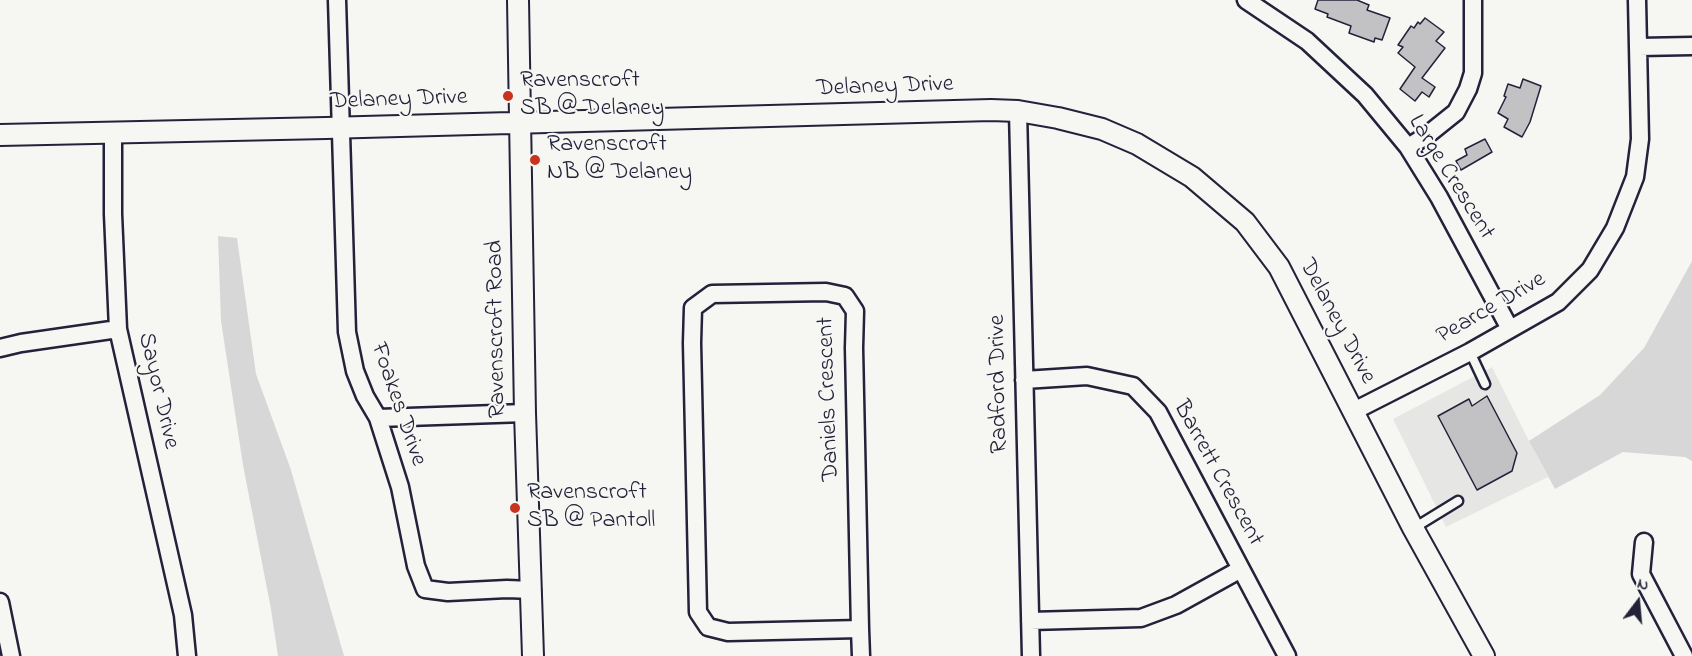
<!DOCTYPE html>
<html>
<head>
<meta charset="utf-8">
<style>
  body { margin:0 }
  #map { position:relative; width:1692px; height:656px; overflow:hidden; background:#f6f6f2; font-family:"Indie Flower",sans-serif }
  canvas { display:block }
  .north { position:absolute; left:1608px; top:572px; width:60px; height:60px; -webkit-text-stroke:4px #f6f6f2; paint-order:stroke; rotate:16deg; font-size:16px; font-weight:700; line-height:24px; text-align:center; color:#22223b }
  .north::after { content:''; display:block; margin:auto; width:21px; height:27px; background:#22223b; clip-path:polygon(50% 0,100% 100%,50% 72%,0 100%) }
</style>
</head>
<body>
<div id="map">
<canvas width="1692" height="656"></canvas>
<div class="north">N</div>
</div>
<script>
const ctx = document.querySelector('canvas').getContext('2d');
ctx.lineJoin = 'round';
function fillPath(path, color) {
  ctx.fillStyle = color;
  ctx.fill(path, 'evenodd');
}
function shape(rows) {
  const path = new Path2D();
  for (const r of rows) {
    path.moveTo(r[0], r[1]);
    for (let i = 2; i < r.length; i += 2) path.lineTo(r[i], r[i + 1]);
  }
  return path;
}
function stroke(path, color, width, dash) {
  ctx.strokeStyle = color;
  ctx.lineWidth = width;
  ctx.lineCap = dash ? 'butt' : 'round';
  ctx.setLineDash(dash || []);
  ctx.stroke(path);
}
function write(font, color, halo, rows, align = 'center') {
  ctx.font = font + ' "Indie Flower",sans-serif';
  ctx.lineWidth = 4.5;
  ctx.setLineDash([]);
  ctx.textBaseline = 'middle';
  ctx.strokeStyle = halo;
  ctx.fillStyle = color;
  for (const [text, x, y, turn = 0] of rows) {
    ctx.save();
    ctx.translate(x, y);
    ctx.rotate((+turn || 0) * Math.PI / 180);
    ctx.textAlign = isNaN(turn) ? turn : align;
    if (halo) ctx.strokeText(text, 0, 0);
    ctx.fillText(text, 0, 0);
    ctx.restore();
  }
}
fillPath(shape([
  [1492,367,1529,441,1548,477,1446,527,1393,419]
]), '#e6e6e4');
fillPath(shape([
  [218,236,237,238,256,374,291,470,344,656,278,656,271,609,243,465,221,321],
  [1692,261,1692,461,1685,457,1623,452,1555,489,1529,441,1600,395,1644,348]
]), '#d7d7d7');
const building = shape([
  [1318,0,1357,0,1369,5,1367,10,1390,18,1382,40,1375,38,1374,42,1349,33,1351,26,1327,17,1328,14,1315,9,1318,0],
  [1425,18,1444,32,1436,41,1445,48,1422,78,1435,87,1429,97,1422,92,1415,101,1400,89,1415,67,1398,53,1403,47,1398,45,1411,26,1414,28,1418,22,1420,24,1425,18],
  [1523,79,1541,86,1530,122,1522,137,1504,127,1508,119,1498,113,1506,97,1504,96,1508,84,1520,88,1523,79],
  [1485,139,1492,152,1461,170,1456,161,1467,155,1465,149,1485,139],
  [1487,396,1517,453,1512,471,1477,490,1438,416,1469,399,1472,406,1487,396]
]);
fillPath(building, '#c2c2c4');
stroke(building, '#22223b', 1.5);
const service = shape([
  [1470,352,1485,384],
  [1414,528,1458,501]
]);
const minor = shape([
  [337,0,347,332,355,371,365,396,378,418,400,487,416,566,425,589,448,592,507,589,532,590],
  [1246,0,1307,41,1365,95,1408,147,1439,197,1510,329],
  [1639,47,1692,46],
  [1018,111,1031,656],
  [113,133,113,214,118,329,183,615,187,656],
  [1408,147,1426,136,1456,112,1468,89,1473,73,1473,0],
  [0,348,21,343,118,329],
  [1024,380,1087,376,1133,386,1158,412,1287,656],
  [1354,411,1470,352,1558,302,1590,270,1615,228,1635,177,1640,139,1637,0],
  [378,418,525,413],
  [1644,542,1641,574,1684,656],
  [0,602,11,656],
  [1030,621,1141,618,1176,605,1241,569],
  [860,629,728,632,708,627,698,612,692,343,693,308,712,294,826,292,845,296,855,311,854,348,860,629,861,656]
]);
const tertiary = shape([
  [518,0,525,413,533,656],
  [0,135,326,128,991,110,1018,111,1058,118,1102,129,1137,144,1192,177,1245,222,1279,267,1413,528,1484,656]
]);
stroke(service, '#22223b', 13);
stroke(minor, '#22223b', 21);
stroke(tertiary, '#22223b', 24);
stroke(service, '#f6f6f2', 8);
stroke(minor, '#f6f6f2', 16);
stroke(tertiary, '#f6f6f2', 20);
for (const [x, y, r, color] of [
  [508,96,6,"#c8321e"],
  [535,160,6,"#c8321e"],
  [515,508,6,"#c8321e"]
]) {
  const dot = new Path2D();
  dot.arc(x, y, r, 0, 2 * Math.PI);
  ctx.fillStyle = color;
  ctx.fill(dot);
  stroke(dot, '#f6f6f2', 2);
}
write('24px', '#22223b', '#f6f6f2', [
  ["Ravenscroft",520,82],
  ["SB @ Delaney",520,110],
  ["Ravenscroft",547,146],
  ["NB @ Delaney",547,174],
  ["Ravenscroft",527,494],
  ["SB @ Pantoll",527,522]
], 'left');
write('24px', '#22223b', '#f6f6f2', [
  ["Delaney Drive",885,88,-2],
  ["Delaney Drive",399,101,-2],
  ["Large Crescent",1450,178,58],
  ["Pearce Drive",1492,309,-30],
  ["Delaney Drive",1336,322,62],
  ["Ravenscroft Road",498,329,-91],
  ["Radford Drive",1000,384,-91],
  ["Sayor Drive",157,391,77],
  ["Daniels Crescent",830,399,-92],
  ["Foakes Drive",397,405,71],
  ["Barrett Crescent",1217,474,61]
]);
</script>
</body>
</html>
